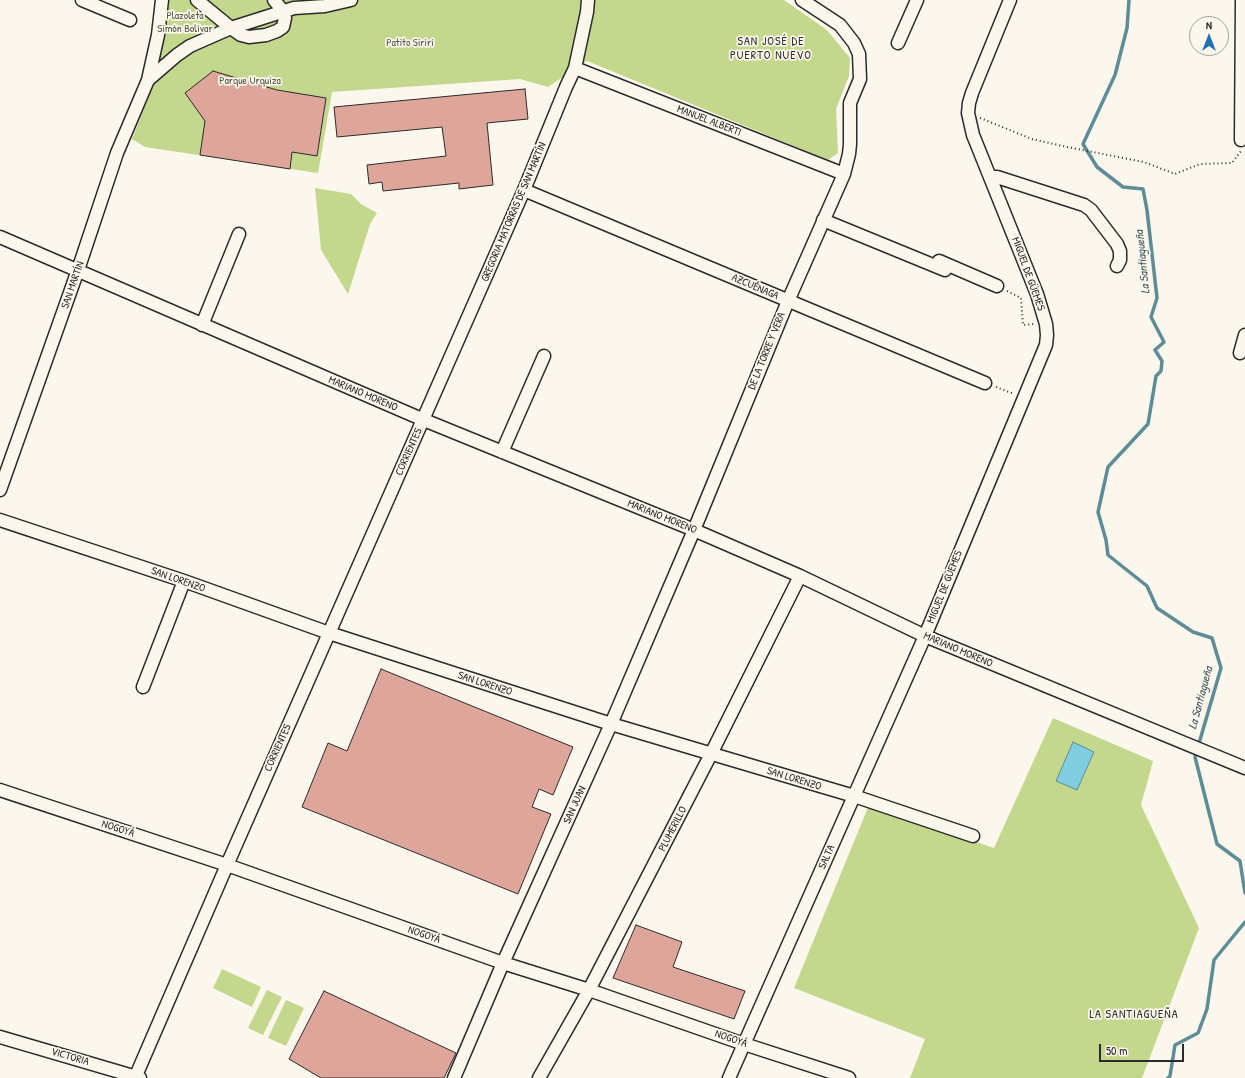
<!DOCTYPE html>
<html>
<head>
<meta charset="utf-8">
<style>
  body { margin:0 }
  #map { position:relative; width:1245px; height:1078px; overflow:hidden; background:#fbf7ec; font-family:"Patrick Hand",sans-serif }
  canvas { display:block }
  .north { position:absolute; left:1189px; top:16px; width:40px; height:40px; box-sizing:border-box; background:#fbf7ec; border:1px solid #a8a59f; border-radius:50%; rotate:0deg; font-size:11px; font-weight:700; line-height:16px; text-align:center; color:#2b2b2b }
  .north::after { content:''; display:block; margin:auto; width:14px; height:18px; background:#1f6fb2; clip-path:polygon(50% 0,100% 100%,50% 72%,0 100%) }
  .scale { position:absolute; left:1099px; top:1044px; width:85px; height:18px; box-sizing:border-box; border:2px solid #2b2b2b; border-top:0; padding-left:5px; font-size:12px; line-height:14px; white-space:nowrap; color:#2b2b2b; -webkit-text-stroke:3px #fbf7ec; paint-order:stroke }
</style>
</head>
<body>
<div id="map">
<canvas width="1245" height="1078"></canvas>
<div class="north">N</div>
<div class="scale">50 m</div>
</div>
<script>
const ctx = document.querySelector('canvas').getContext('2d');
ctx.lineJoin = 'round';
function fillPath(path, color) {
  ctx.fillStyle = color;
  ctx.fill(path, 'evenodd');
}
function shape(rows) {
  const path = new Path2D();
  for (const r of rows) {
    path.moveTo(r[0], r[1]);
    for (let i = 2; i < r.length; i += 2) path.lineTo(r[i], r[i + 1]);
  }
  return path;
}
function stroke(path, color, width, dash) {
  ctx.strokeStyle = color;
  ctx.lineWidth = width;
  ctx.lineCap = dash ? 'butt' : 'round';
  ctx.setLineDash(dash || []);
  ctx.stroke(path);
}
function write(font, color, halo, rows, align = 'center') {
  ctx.font = font + ' "Patrick Hand",sans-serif';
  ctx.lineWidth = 3.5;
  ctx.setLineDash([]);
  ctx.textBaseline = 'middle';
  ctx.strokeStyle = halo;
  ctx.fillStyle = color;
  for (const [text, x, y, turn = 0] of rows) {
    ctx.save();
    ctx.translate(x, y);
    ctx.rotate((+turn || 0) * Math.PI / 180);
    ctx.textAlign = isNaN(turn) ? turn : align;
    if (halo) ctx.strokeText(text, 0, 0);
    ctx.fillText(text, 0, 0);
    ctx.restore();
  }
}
fillPath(shape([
  [169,0,784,0,827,30,850,58,849,76,836,109,838,153,828,160,587,61,548,87,520,79,332,92,318,173,145,147,132,139,148,98,163,43],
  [315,188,351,194,361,204,377,213,370,224,348,294,321,250],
  [1053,718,1153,761,1141,805,1199,928,1142,1078,910,1078,925,1039,794,988,869,805,994,848],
  [222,969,261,987,252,1007,213,988],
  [267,990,282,997,263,1035,248,1028],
  [286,1000,304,1008,286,1046,268,1038]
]), '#c4d88d');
const water = shape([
  [1073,742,1094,752,1077,790,1056,781,1073,742]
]);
fillPath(water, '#80cddf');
stroke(water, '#5e8c97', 1);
stroke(shape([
  [1129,0,1127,28,1115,75,1083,144,1097,167,1123,187,1143,189,1147,210,1157,298,1151,317,1164,342,1155,350,1162,361,1161,371,1156,376,1148,424,1108,467,1098,512,1106,540,1108,555,1147,586,1157,608,1193,632,1212,638,1221,668,1195,757,1217,844,1240,861,1245,893],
  [1168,1078,1170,1076,1175,1045,1198,1033,1207,1009,1214,960,1245,922]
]), '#5e8c97', 3.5);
const building = shape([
  [213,71,277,90,326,98,317,156,292,152,290,169,200,155,205,121,185,93,213,71],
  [525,89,528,119,487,123,493,185,459,189,459,183,383,191,382,182,369,184,367,165,446,156,442,127,337,137,334,107,525,89],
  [381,669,573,747,553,795,539,789,532,807,551,814,518,894,302,807,328,743,347,751,381,669],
  [636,925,682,942,673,967,745,991,734,1019,613,978,636,925],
  [324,991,456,1053,444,1078,321,1078,289,1059,324,991]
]);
fillPath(building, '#dea59a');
stroke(building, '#2b2b2b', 1);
const minor = shape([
  [82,0,130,20],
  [197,0,231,28,241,35,249,37,266,35,277,31,283,27,285,18,283,11,274,0],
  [898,43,917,0],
  [575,68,844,174],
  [148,80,177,55,190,46,231,28,294,8,325,6,351,0],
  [1241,140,1242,0],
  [990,177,997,177,1084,205,1091,210,1117,244,1120,251,1120,260,1117,266],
  [524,190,985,383],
  [823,220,945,270],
  [0,237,424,420,694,530,800,576,925,636,1245,768],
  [939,261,997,286],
  [202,325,239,234],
  [1240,353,1245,335],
  [502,452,544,356],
  [0,490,78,270,117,153,148,80,158,35,162,0],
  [0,520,184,581,329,633,611,724,854,796,973,836],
  [143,687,184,581],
  [0,790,227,865,503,963,589,990,744,1044,849,1078],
  [0,1037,140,1078],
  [135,1078,227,865,524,190,566,87,575,68,587,12,588,0],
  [454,1078,503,963,611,724,694,530,788,301,844,174,849,154,850,144,850,103,860,79,859,54,854,43,840,25,802,0],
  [539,1078,589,990,711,754,800,576],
  [729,1078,925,636,1046,345,1047,335,1046,324,1037,294,973,135,968,113,969,103,972,93,1010,0]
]);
stroke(minor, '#2b2b2b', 15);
stroke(shape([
  [980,118,1032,139,1067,147,1144,162,1175,174,1200,164,1232,163,1241,151],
  [1007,291,1021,298,1023,325,1034,324],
  [996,387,1014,394]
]), '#2b2b2b', 2, [1, 3]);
stroke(minor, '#fbf7ec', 12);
write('11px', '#515644', '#fbf7ec', [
  ["Plazoleta",185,16],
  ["Simón Bolívar",185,29],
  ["Patito Sirirí",410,43],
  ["Parque Urquiza",250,81]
]);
write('11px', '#2b2b2b', '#fbf7ec', [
  ["MANUEL ALBERTI",709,121,21],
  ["GREGORIA MATORRAS DE SAN MARTÍN",514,212,-67],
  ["MIGUEL DE GÜEMES",1028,274,70],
  ["SAN MARTÍN",73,285,-71],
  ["AZCUÉNAGA",755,287,23],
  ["DE LA TORRE Y VERA",767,351,-68],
  ["MARIANO MORENO",363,394,23],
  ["CORRIENTES",409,452,-66],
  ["MARIANO MORENO",662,517,22],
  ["SAN LORENZO",178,580,19],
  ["MIGUEL DE GÜEMES",945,587,-68],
  ["MARIANO MORENO",958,650,23],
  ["SAN LORENZO",485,684,18],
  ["CORRIENTES",278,748,-66],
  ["SAN LORENZO",794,779,17],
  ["SAN JUAN",575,805,-66],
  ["NOGOYÁ",118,829,18],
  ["PLUMERILLO",673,829,-63],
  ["SALTA",827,857,-66],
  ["NOGOYÁ",424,935,19],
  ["NOGOYÁ",731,1039,19],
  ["VICTORIA",70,1057,16]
]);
ctx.letterSpacing = '1px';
write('12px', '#2b2b2b', '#fbf7ec', [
  ["SAN JOSÉ DE",771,42],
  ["PUERTO NUEVO",771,56],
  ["LA SANTIAGUEÑA",1134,1015]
]);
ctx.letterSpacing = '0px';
write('italic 12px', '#445c61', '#fbf7ec', [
  ["La Santiagueña",1143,262,-96],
  ["La Santiagueña",1201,698,-75]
]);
</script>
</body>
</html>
